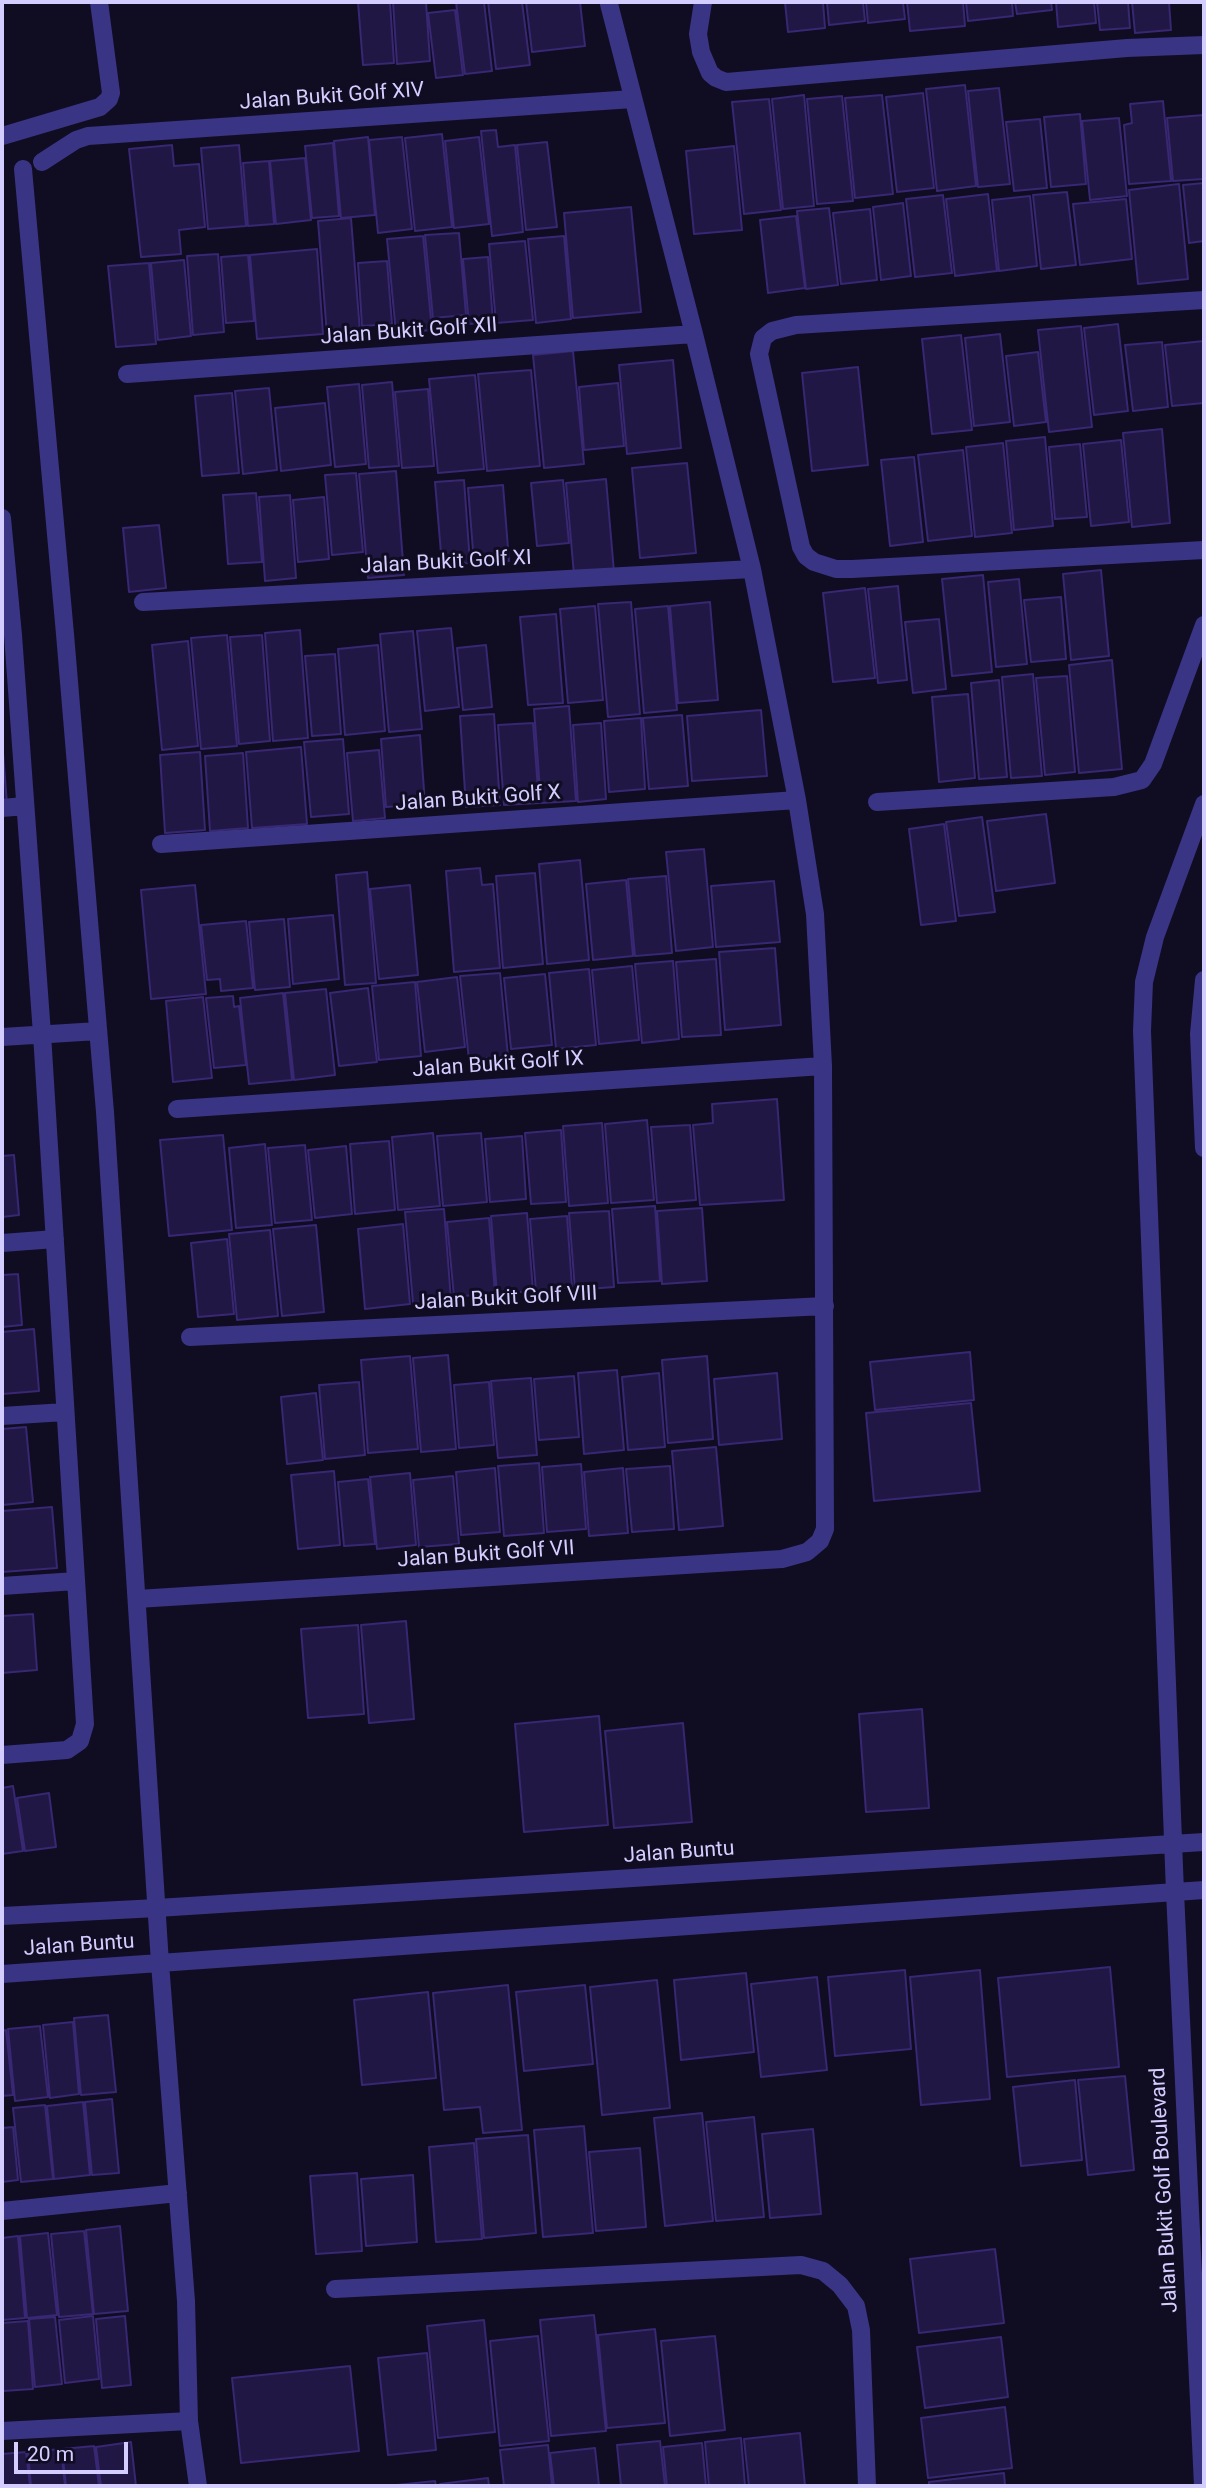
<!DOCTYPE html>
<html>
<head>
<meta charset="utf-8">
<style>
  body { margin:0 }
  #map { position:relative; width:1206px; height:2488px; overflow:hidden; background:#100c22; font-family:Roboto,sans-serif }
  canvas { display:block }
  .frame { position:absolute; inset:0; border:4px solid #d4cdff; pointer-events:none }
  .scale { position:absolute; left:14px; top:2442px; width:114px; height:32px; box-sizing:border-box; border:4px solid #d4cdff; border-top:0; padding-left:9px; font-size:21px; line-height:24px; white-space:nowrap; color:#d4cdff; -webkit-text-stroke:5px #100c22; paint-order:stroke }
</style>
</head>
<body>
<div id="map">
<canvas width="1206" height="2488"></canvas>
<div class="frame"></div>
<div class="scale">20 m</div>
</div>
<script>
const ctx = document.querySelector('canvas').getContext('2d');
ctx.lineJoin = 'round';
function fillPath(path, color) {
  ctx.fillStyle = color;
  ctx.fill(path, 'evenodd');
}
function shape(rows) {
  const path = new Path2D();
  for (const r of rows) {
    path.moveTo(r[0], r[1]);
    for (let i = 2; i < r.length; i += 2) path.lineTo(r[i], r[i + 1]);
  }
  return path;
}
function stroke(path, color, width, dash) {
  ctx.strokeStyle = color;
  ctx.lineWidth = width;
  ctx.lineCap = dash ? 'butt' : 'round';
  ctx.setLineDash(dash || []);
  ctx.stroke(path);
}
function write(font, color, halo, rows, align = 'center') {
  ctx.font = font + ' Roboto,sans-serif';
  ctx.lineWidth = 6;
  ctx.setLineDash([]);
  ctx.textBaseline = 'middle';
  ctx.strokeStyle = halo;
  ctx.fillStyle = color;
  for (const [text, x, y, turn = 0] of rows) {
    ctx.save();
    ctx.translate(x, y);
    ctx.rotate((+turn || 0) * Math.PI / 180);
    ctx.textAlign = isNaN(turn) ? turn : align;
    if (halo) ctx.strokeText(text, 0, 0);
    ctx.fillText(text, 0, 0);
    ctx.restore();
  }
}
const building = shape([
  [358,2,390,2,394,63,363,65,358,2],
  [393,2,426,2,430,61,397,64,393,2],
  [456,2,484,2,492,71,465,74,456,2],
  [488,2,522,2,530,65,496,69,488,2],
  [526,2,580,2,585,46,532,52,526,2],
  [785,2,823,2,825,28,788,32,785,2],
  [827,2,863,2,865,21,829,25,827,2],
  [866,2,903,2,905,19,868,23,866,2],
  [907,2,963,2,965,26,910,31,907,2],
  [966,2,1012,2,1013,16,968,21,966,2],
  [1015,2,1051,2,1052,10,1017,14,1015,2],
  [1056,2,1094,2,1096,23,1058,27,1056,2],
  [1097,2,1128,2,1130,28,1100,30,1097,2],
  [1132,2,1169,2,1171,30,1135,33,1132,2],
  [455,10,463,75,436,78,428,13,455,10],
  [965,85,976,186,937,191,926,89,965,85],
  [999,88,1010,184,978,187,968,91,999,88],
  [923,93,934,188,897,192,886,97,923,93],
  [804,95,814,206,783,209,772,99,804,95],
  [882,95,893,194,855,198,845,98,882,95],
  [842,96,853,201,817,204,807,99,842,96],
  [769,99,781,210,744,214,732,102,769,99],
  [1163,101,1171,181,1129,184,1124,125,1132,123,1130,104,1163,101],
  [1080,114,1086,184,1051,187,1044,117,1080,114],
  [1204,115,1204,179,1173,181,1167,118,1204,115],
  [1119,118,1127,196,1090,200,1082,121,1119,118],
  [1040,119,1047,188,1014,191,1006,122,1040,119],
  [496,130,498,147,515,145,523,232,492,236,481,131,496,130],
  [442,134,452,227,415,231,405,138,442,134],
  [368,137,375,215,341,218,334,141,368,137],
  [402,137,412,229,378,233,369,140,402,137],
  [479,137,489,224,454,228,445,141,479,137],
  [547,142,557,227,526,230,517,145,547,142],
  [333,143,339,216,312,218,305,146,333,143],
  [172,145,174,166,199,164,205,227,179,230,181,254,141,257,129,149,172,145],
  [239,145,246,226,208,229,201,148,239,145],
  [734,146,742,230,694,234,686,151,734,146],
  [305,158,311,220,276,224,270,161,305,158],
  [269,161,274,224,248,226,243,163,269,161],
  [1204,183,1204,241,1189,243,1183,185,1204,183],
  [1179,184,1188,279,1138,284,1129,190,1179,184],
  [1067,192,1076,265,1041,269,1033,195,1067,192],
  [988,194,997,271,955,276,946,199,988,194],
  [943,195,952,273,915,277,906,199,943,195],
  [1030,196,1037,266,999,271,992,200,1030,196],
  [1126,199,1132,259,1080,265,1073,204,1126,199],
  [903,203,911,276,881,280,873,207,903,203],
  [631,207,641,312,573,318,564,213,631,207],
  [829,208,838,285,806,289,797,211,829,208],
  [870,209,877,280,841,284,833,213,870,209],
  [796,216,805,288,768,293,760,220,796,216],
  [351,218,360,332,327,335,318,221,351,218],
  [459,233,466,315,433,318,425,235,459,233],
  [423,236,432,330,396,333,387,239,423,236],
  [564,236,571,319,536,323,528,239,564,236],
  [525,241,533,320,496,323,489,244,525,241],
  [317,249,323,334,257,339,250,255,317,249],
  [218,254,224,332,193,335,187,256,218,254],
  [248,255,254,321,226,323,221,257,248,255],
  [488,257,493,322,469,324,463,259,488,257],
  [184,260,191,336,158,340,151,263,184,260],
  [387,261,392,324,362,326,358,263,387,261],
  [149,263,156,344,116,347,108,266,149,263],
  [1118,324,1128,411,1094,415,1084,328,1118,324],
  [1081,326,1092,427,1049,432,1038,330,1081,326],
  [1000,334,1010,422,974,426,965,338,1000,334],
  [961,335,972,430,932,434,922,339,961,335],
  [1204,341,1204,403,1172,406,1165,345,1204,341],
  [1162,342,1168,407,1133,411,1125,345,1162,342],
  [573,351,584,464,544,468,533,355,573,351],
  [1038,352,1046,422,1014,426,1006,356,1038,352],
  [673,360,681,448,627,454,619,365,673,360],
  [858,367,868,465,812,471,802,373,858,367],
  [531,370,540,466,487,471,478,374,531,370],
  [475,375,484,469,438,473,429,379,475,375],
  [392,382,399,466,369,468,362,385,392,382],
  [618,383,624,446,584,450,579,387,618,383],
  [359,384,366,464,335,467,327,387,359,384],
  [269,388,277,470,243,474,235,391,269,388],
  [428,389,434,466,402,468,395,392,428,389],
  [232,393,239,473,202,476,195,396,232,393],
  [325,403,331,465,281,471,275,408,325,403],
  [1162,429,1170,523,1132,527,1123,433,1162,429],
  [1045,437,1053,526,1014,530,1006,441,1045,437],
  [1121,440,1129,522,1091,526,1083,444,1121,440],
  [1003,443,1012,533,975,537,966,447,1003,443],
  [1080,444,1087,517,1055,519,1049,447,1080,444],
  [963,450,972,536,928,541,918,455,963,450],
  [914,457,923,542,890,546,881,460,914,457],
  [687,463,696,553,640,558,632,468,687,463],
  [396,471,404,575,368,578,359,474,396,471],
  [356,473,363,552,332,555,325,475,356,473],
  [606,479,614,572,574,575,566,483,606,479],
  [464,480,470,563,442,565,435,482,464,480],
  [563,480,569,543,537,546,531,483,563,480],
  [503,485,509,561,474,563,468,488,503,485],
  [256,493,262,562,228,564,223,495,256,493],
  [290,495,296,578,265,581,259,497,290,495],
  [324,497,329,559,298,562,293,500,324,497],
  [159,525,166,588,129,592,123,528,159,525],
  [1101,570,1109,656,1071,660,1063,574,1101,570],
  [983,575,992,672,952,676,942,579,983,575],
  [1019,579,1027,664,996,667,988,582,1019,579],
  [898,586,907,680,878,683,868,589,898,586],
  [865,588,875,678,833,682,823,593,865,588],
  [1061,597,1066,659,1031,662,1024,600,1061,597],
  [631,602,640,714,608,717,598,604,631,602],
  [710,602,718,700,678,703,670,606,710,602],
  [595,606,603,700,568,703,560,609,595,606],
  [668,606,677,710,644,713,635,609,668,606],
  [556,614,563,703,528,705,520,617,556,614],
  [939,619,946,689,913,693,905,622,939,619],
  [451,628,459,707,425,711,417,631,451,628],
  [300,630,308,738,273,741,265,633,300,630],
  [413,631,422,729,389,732,380,634,413,631],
  [227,635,237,746,201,749,191,638,227,635],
  [262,635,270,741,239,744,230,637,262,635],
  [188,641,198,746,162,750,152,645,188,641],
  [378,645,385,731,345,735,338,649,378,645],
  [486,645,492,707,463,710,457,648,486,645],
  [335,654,341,734,312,736,305,656,335,654],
  [1112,660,1122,769,1079,773,1069,665,1112,660],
  [1033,674,1042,776,1011,778,1002,677,1033,674],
  [1067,676,1075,772,1045,775,1036,678,1067,676],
  [999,680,1007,777,979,779,971,683,999,680],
  [968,694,975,778,939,782,932,697,968,694],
  [569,706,576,801,541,803,534,709,569,706],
  [761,710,767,776,692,781,687,716,761,710],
  [494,714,500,805,466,807,460,716,494,714],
  [682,715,688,786,649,789,643,718,682,715],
  [641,718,645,789,609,792,604,721,641,718],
  [533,723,539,803,504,805,498,725,533,723],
  [601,723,606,799,578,802,573,725,601,723],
  [420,735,425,804,386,807,381,739,420,735],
  [343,739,349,814,311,817,304,742,343,739],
  [2,740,7,804,2,804,2,740],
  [301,747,307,824,252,828,246,752,301,747],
  [379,750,385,818,353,821,347,753,379,750],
  [200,752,205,830,165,833,160,755,200,752],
  [243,753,248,828,210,831,205,756,243,753],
  [1046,814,1055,883,996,891,987,821,1046,814],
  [982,817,995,912,959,916,946,822,982,817],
  [944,824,956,921,921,925,909,829,944,824],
  [704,849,713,947,676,951,666,852,704,849],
  [580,860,589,960,547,964,539,864,580,860],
  [480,868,482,885,493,884,500,968,454,972,446,871,480,868],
  [367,872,376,983,345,985,336,875,367,872],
  [535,873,543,964,503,968,496,876,535,873],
  [666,876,672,953,635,956,628,879,666,876],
  [626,880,633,956,593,960,586,884,626,880],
  [774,881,780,942,716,947,711,886,774,881],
  [195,885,206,994,151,999,141,890,195,885],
  [410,885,418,975,379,979,370,889,410,885],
  [333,915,339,979,293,984,288,919,333,915],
  [284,919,290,987,255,990,249,922,284,919],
  [246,921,253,988,221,991,220,979,207,980,201,925,246,921],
  [775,948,781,1025,725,1030,719,952,775,948],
  [716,959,721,1035,682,1037,676,962,716,959],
  [673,961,679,1039,642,1043,635,964,673,961],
  [632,966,639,1040,599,1044,592,970,632,966],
  [589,969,596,1045,556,1049,549,973,589,969],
  [500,973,508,1056,469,1060,460,976,500,973],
  [545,974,552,1045,511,1049,504,978,545,974],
  [457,977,465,1047,425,1052,417,982,457,977],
  [415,982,421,1056,379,1060,372,986,415,982],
  [368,988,377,1062,339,1066,330,993,368,988],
  [326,989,335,1075,294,1080,285,993,326,989],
  [283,993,292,1080,249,1084,240,998,283,993],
  [233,996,234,1007,239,1006,246,1065,214,1068,206,998,233,996],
  [203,997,212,1078,173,1082,166,1001,203,997],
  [777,1099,784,1200,700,1205,693,1125,713,1123,712,1104,777,1099],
  [647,1120,654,1200,611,1203,605,1124,647,1120],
  [602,1123,608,1203,569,1206,563,1126,602,1123],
  [690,1125,696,1200,657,1203,651,1127,690,1125],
  [561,1130,566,1202,531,1204,525,1133,561,1130],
  [433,1133,440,1206,398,1210,392,1137,433,1133],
  [481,1133,487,1202,443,1206,437,1136,481,1133],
  [223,1135,232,1230,169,1236,160,1140,223,1135],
  [522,1136,526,1199,490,1202,485,1139,522,1136],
  [389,1141,395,1210,355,1214,350,1144,389,1141],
  [265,1144,272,1225,236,1228,229,1148,265,1144],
  [305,1145,312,1220,275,1223,268,1148,305,1145],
  [346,1146,352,1214,315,1218,308,1150,346,1146],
  [14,1155,19,1215,2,1217,2,1156,14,1155],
  [655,1206,660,1281,618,1283,612,1209,655,1206],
  [702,1208,707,1281,662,1284,657,1211,702,1208],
  [444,1209,451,1300,413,1303,405,1212,444,1209],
  [609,1211,614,1287,575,1290,569,1213,609,1211],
  [527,1213,533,1291,497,1294,491,1216,527,1213],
  [567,1216,572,1287,536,1291,530,1219,567,1216],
  [489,1218,495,1293,454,1297,447,1222,489,1218],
  [403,1224,410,1304,365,1309,358,1229,403,1224],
  [316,1225,324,1312,282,1316,273,1229,316,1225],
  [270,1230,278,1316,237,1320,229,1234,270,1230],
  [227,1239,234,1314,198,1317,191,1243,227,1239],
  [18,1274,22,1325,2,1327,2,1275,18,1274],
  [34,1329,39,1391,2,1394,2,1332,34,1329],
  [970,1352,974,1400,875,1410,870,1362,970,1352],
  [448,1355,456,1449,421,1452,413,1358,448,1355],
  [410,1356,418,1449,368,1453,361,1360,410,1356],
  [707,1356,713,1439,668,1443,662,1360,707,1356],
  [617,1370,624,1450,584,1454,578,1373,617,1370],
  [659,1373,665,1447,628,1450,622,1377,659,1373],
  [777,1373,782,1439,719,1445,714,1379,777,1373],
  [574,1376,579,1437,539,1440,534,1379,574,1376],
  [531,1378,537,1455,498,1458,491,1381,531,1378],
  [359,1382,365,1455,325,1459,319,1385,359,1382],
  [489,1382,494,1445,459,1448,454,1385,489,1382],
  [316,1393,323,1460,287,1464,281,1397,316,1393],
  [971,1403,980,1491,874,1501,866,1413,971,1403],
  [26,1427,33,1502,2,1505,2,1429,26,1427],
  [716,1447,723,1526,679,1530,672,1451,716,1447],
  [539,1463,544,1533,504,1536,498,1466,539,1463],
  [581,1464,586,1529,547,1532,542,1467,581,1464],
  [670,1466,674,1529,632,1532,626,1469,670,1466],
  [495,1468,500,1532,461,1535,456,1472,495,1468],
  [623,1468,628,1533,589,1536,584,1472,623,1468],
  [334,1471,340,1545,298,1549,291,1475,334,1471],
  [410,1473,416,1545,377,1549,370,1477,410,1473],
  [453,1476,459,1544,419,1547,413,1480,453,1476],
  [368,1479,375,1544,344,1546,338,1482,368,1479],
  [52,1507,57,1568,2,1572,2,1511,52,1507],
  [33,1614,37,1670,2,1673,2,1616,33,1614],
  [406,1621,414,1719,369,1723,361,1625,406,1621],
  [358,1625,364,1714,308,1718,301,1629,358,1625],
  [922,1709,929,1808,866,1812,859,1714,922,1709],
  [599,1716,608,1825,524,1832,515,1724,599,1716],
  [683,1723,692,1822,614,1828,605,1731,683,1723],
  [13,1786,23,1851,2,1854,2,1788,13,1786],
  [49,1793,56,1847,25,1851,17,1798,49,1793],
  [1110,1967,1119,2067,1007,2077,998,1978,1110,1967],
  [905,1970,911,2049,835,2056,828,1977,905,1970],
  [980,1970,990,2099,921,2105,910,1977,980,1970],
  [746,1973,754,2052,681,2060,674,1980,746,1973],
  [817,1977,827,2070,761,2077,751,1984,817,1977],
  [657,1980,670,2108,602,2115,590,1987,657,1980],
  [508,1985,522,2130,483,2133,480,2107,444,2110,433,1993,508,1985],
  [585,1985,593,2064,524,2071,516,1992,585,1985],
  [428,1992,436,2078,362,2085,354,2000,428,1992],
  [108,2015,116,2092,81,2095,74,2018,108,2015],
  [73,2022,79,2094,50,2098,43,2025,73,2022],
  [40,2026,48,2097,15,2101,8,2029,40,2026],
  [6,2030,13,2095,2,2096,2,2031,6,2030],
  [1125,2076,1134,2170,1088,2175,1078,2080,1125,2076],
  [1075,2080,1082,2160,1021,2166,1013,2087,1075,2080],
  [112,2099,119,2173,92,2175,85,2102,112,2099],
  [83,2102,90,2175,54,2179,47,2106,83,2102],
  [45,2105,53,2179,21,2182,13,2108,45,2105],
  [702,2113,713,2221,665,2226,654,2118,702,2113],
  [754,2117,764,2217,716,2221,706,2122,754,2117],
  [584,2126,593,2233,543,2237,534,2130,584,2126],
  [13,2127,18,2180,2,2182,2,2128,13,2127],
  [813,2129,821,2214,770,2218,762,2134,813,2129],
  [528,2135,536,2233,484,2238,476,2139,528,2135],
  [474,2143,482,2239,436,2242,429,2147,474,2143],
  [640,2148,646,2227,596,2231,589,2152,640,2148],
  [357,2173,362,2251,316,2254,310,2176,357,2173],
  [413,2175,417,2242,366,2246,361,2179,413,2175],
  [120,2226,128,2311,94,2314,86,2230,120,2226],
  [84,2231,93,2314,59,2317,51,2234,84,2231],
  [48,2233,57,2315,27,2318,20,2236,48,2233],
  [18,2236,25,2318,2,2320,2,2238,18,2236],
  [995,2249,1004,2323,919,2333,910,2259,995,2249],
  [594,2315,606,2431,551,2436,540,2320,594,2315],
  [93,2316,99,2379,65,2383,59,2320,93,2316],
  [125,2316,131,2385,102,2388,96,2319,125,2316],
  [55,2317,62,2384,35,2387,29,2319,55,2317],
  [484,2320,495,2432,438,2438,427,2326,484,2320],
  [28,2321,33,2389,3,2391,2,2323,28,2321],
  [655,2329,665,2423,607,2428,598,2335,655,2329],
  [538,2336,549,2441,500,2446,490,2341,538,2336],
  [715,2336,725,2430,670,2436,661,2341,715,2336],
  [1001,2337,1008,2397,925,2408,917,2347,1001,2337],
  [427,2353,436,2450,388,2455,378,2358,427,2353],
  [350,2366,359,2451,241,2463,232,2378,350,2366],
  [1005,2407,1012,2468,928,2478,921,2418,1005,2407],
  [800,2433,805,2486,749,2486,744,2439,800,2433],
  [741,2438,745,2486,709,2486,705,2442,741,2438],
  [660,2441,665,2486,621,2486,617,2445,660,2441],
  [131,2442,136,2486,101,2486,96,2447,131,2442],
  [702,2443,706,2486,667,2486,663,2447,702,2443],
  [548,2445,552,2486,504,2486,500,2450,548,2445],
  [94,2446,99,2486,66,2486,62,2449,94,2446],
  [595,2448,599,2486,554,2486,550,2453,595,2448],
  [61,2449,65,2486,31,2486,28,2452,61,2449],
  [26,2452,30,2486,2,2486,2,2454,26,2452],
  [1004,2473,1005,2486,929,2486,929,2482,1004,2473],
  [488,2478,489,2486,440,2486,440,2484,488,2478],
  [435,2481,436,2486,387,2486,435,2481]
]);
fillPath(building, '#211744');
stroke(building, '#382772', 2);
stroke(shape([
  [703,2,698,34,701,52,710,73,716,78,726,82,1127,48,1204,45],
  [2,136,100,107,109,99,111,93,99,2],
  [42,162,76,140,88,136,633,99],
  [23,169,65,634,105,1112,160,1963,186,2301,189,2421,198,2486],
  [1204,300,796,325,772,331,763,338,759,354,801,547,806,556,814,562,836,569,852,569,1204,550],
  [127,374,694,334],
  [2,518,13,635,42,1034,85,1724,80,1741,67,1750,2,1755],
  [143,602,752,569],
  [877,802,1114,787,1142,780,1153,764,1204,625],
  [2,808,25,806],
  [161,844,797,800],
  [1204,980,1199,1034,1204,1148],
  [2,1037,98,1031],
  [177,1109,823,1066],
  [2,1243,55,1239],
  [190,1337,825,1306],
  [2,1416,65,1412],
  [2,1586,76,1581],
  [137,1599,782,1559,807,1552,820,1541,825,1529,823,1066,815,914,797,800,752,569,694,334,609,4],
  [2,1916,157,1908,1204,1842],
  [2,1974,1204,1890],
  [2,2211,178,2193],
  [335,2289,801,2265,823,2271,840,2285,856,2306,861,2330,867,2486],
  [2,2431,189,2421],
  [1203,2486,1175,1892,1142,1031,1144,982,1155,937,1204,804]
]), '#393484', 18);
write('21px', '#d4cdff', '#100c22', [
  ["Jalan Bukit Golf XIV",332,97,-4],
  ["Jalan Bukit Golf XII",409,332,-4],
  ["Jalan Bukit Golf XI",446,563,-3],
  ["Jalan Bukit Golf X",478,799,-4],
  ["Jalan Bukit Golf IX",498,1065,-4],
  ["Jalan Bukit Golf VIII",506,1299,-3],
  ["Jalan Bukit Golf VII",486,1555,-4],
  ["Jalan Buntu",679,1853,-4],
  ["Jalan Buntu",79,1946,-4],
  ["Jalan Bukit Golf Boulevard",1165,2190,-93]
]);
</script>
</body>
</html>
